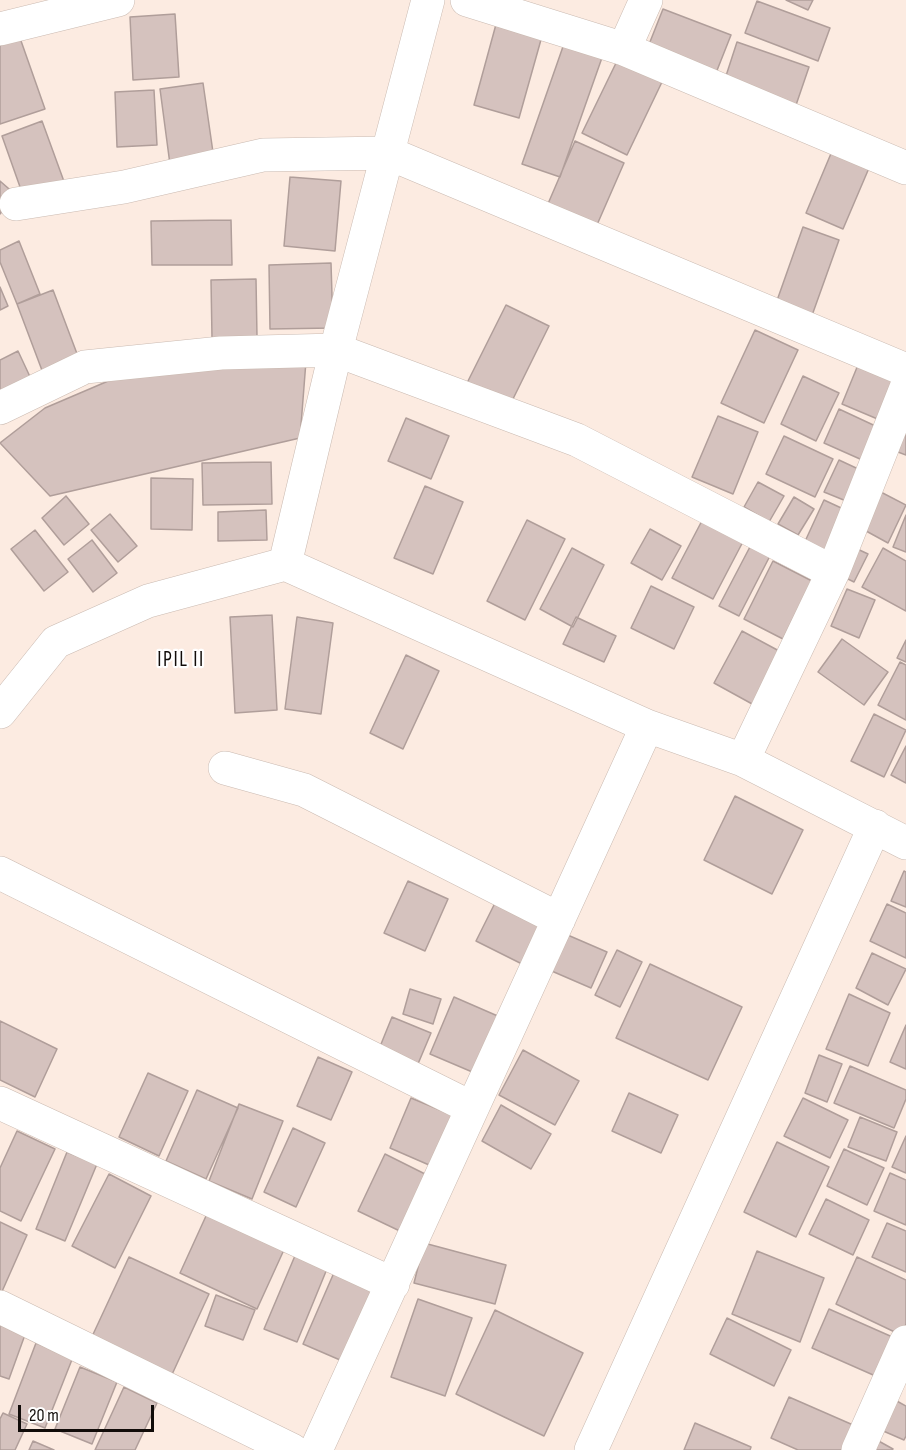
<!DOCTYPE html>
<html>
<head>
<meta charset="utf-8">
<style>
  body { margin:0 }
  #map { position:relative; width:906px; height:1450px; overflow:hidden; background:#fcebe1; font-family:"Sofia Sans Condensed",sans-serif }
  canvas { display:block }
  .scale { position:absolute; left:18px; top:1405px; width:136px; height:27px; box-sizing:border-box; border:3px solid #110c09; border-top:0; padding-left:8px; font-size:18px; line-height:21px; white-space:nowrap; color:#110c09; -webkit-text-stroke:4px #fff; paint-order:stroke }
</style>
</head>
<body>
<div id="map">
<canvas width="906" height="1450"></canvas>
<div class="scale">20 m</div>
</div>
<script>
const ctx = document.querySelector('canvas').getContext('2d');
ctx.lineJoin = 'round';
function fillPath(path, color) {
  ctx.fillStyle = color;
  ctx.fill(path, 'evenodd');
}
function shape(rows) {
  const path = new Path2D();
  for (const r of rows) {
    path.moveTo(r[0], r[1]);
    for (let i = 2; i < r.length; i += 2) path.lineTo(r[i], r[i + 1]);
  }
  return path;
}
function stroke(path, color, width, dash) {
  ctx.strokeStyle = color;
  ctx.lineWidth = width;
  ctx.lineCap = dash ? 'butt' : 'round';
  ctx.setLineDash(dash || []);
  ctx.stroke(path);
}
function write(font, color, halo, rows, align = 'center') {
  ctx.font = font + ' "Sofia Sans Condensed",sans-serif';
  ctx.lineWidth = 4.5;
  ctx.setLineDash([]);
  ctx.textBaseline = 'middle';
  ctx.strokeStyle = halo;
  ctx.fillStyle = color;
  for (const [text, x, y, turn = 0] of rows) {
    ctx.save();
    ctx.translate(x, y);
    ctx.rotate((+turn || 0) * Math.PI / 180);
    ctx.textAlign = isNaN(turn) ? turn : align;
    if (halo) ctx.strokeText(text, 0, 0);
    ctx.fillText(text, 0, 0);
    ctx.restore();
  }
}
const building = shape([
  [786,0,813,0,808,10,786,0],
  [757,1,830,28,818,61,745,33,757,1],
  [663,9,731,35,714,78,646,52,663,9],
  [175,14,179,77,133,80,130,17,175,14],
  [498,17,544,29,519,118,474,105,498,17],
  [20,38,45,109,0,124,0,45,20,38],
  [566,38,604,52,560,177,522,164,566,38],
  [737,42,809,67,795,108,724,82,737,42],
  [617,61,662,82,627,155,582,133,617,61],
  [203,83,215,166,171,172,160,89,203,83],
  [154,90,157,145,117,147,115,92,154,90],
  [42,121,66,187,25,201,2,136,42,121],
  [575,141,624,163,593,234,544,213,575,141],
  [835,144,872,161,843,229,806,213,835,144],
  [290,177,341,181,335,251,284,246,290,177],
  [0,181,16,195,0,214,0,181],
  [231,220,232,265,152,265,151,221,231,220],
  [803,227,839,240,810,321,774,309,803,227],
  [19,241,40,294,17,304,0,262,0,250,19,241],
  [331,263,333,328,270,329,269,265,331,263],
  [256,279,257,337,212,338,211,280,256,279],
  [0,287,8,306,0,310,0,287],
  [53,290,79,359,43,373,17,304,53,290],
  [506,305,549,326,510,405,467,383,506,305],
  [755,330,798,350,764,423,721,403,755,330],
  [18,351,32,381,0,395,0,360,18,351],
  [860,360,906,379,887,423,842,404,860,360],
  [306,361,300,438,50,496,0,443,45,408,148,364,306,361],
  [803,376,839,393,816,441,781,424,803,376],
  [839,409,884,430,869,463,824,443,839,409],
  [718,416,758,432,733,494,692,477,718,416],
  [406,418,449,436,431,479,388,461,406,418],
  [906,419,906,455,890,449,906,419],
  [784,436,833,459,815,497,766,474,784,436],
  [839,460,869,474,856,505,824,492,839,460],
  [271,462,272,504,203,505,202,463,271,462],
  [151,478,193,479,192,530,151,529,151,478],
  [758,482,784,496,769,522,744,507,758,482],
  [425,486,463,502,433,574,394,558,425,486],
  [875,489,906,505,888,543,857,526,875,489],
  [66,496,89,524,64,545,42,518,66,496],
  [794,497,814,509,798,535,778,524,794,497],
  [824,500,852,513,830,561,802,548,824,500],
  [266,510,267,540,218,541,218,512,266,510],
  [706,513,747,534,713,599,672,578,706,513],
  [110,514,137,546,118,562,91,530,110,514],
  [906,515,906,552,893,547,906,515],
  [527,520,565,539,525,620,487,601,527,520],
  [650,529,681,546,662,580,631,563,650,529],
  [35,530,68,572,44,591,11,549,35,530],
  [92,540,117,573,93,592,68,559,92,540],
  [752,543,772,552,739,616,719,606,752,543],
  [851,546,868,554,854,582,836,573,851,546],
  [572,548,604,565,573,627,540,609,572,548],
  [883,548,906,561,906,611,862,587,883,548],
  [773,561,812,581,783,639,744,619,773,561],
  [651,586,694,607,674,649,631,628,651,586],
  [847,589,875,600,859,638,831,626,847,589],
  [272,615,277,710,235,713,230,617,272,615],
  [297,617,333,623,321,714,285,709,297,617],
  [576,617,616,636,604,662,563,644,576,617],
  [742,631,781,652,754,705,714,683,742,631],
  [842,639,888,672,864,705,818,672,842,639],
  [906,640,906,662,897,658,906,640],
  [406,655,439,671,403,749,370,733,406,655],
  [900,662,906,665,906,720,878,705,900,662],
  [874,714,906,730,884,777,851,761,874,714],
  [906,746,906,783,891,775,906,746],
  [735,796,803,830,772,894,704,860,735,796],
  [904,871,906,872,906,907,891,901,904,871],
  [408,881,448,899,425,951,384,933,408,881],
  [495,903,542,927,524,965,476,941,495,903],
  [887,904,906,913,906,958,870,941,887,904],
  [563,933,607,952,591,988,547,969,563,933],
  [617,950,642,962,620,1007,595,995,617,950],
  [872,953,906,969,888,1005,856,988,872,953],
  [650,964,742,1007,708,1080,616,1038,650,964],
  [410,989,441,999,433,1024,403,1014,410,989],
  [849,994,890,1013,868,1066,826,1049,849,994],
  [454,997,500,1017,477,1074,430,1054,454,997],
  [392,1017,431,1033,415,1071,377,1054,392,1017],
  [0,1021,57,1049,35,1097,0,1080,0,1021],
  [906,1025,906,1069,890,1062,906,1025],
  [523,1050,579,1081,555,1125,499,1095,523,1050],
  [819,1055,842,1064,827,1102,805,1093,819,1055],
  [318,1057,352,1072,331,1120,297,1106,318,1057],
  [850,1066,906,1090,906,1099,894,1128,834,1103,850,1066],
  [148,1073,188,1091,159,1156,119,1137,148,1073],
  [197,1090,238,1108,206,1179,166,1161,197,1090],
  [629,1093,678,1115,661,1153,612,1131,629,1093],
  [411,1098,457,1117,436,1168,390,1148,411,1098],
  [803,1098,848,1120,830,1158,784,1136,803,1098],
  [239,1104,283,1121,252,1199,209,1181,239,1104],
  [501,1105,551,1134,531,1169,482,1141,501,1105],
  [860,1117,897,1132,886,1161,848,1147,860,1117],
  [293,1128,325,1143,296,1207,264,1192,293,1128],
  [17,1131,55,1149,21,1221,0,1211,0,1168,17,1131],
  [906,1136,906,1173,892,1167,906,1136],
  [777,1142,829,1167,796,1237,744,1212,777,1142],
  [844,1149,884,1168,867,1205,827,1186,844,1149],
  [67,1152,97,1164,65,1241,36,1229,67,1152],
  [385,1154,431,1177,404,1233,358,1211,385,1154],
  [890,1173,906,1180,906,1225,874,1211,890,1173],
  [109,1174,151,1196,115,1268,72,1246,109,1174],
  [826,1199,869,1220,853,1255,809,1234,826,1199],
  [211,1205,288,1241,257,1309,180,1273,211,1205],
  [0,1222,27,1235,0,1296,0,1222],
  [887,1223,906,1231,906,1272,872,1257,887,1223],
  [424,1243,506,1265,495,1304,414,1283,424,1243],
  [297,1251,329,1264,297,1342,264,1329,297,1251],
  [757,1251,824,1278,800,1342,732,1314,757,1251],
  [129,1257,209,1294,169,1381,89,1343,129,1257],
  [857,1257,906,1280,906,1324,901,1335,836,1304,857,1257],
  [336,1268,380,1287,347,1363,303,1344,336,1268],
  [216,1295,255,1310,243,1340,205,1326,216,1295],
  [418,1299,472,1318,445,1396,391,1377,418,1299],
  [829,1309,897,1339,880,1378,812,1348,829,1309],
  [495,1310,583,1353,544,1436,456,1394,495,1310],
  [727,1318,791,1350,774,1386,710,1354,727,1318],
  [0,1322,26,1332,9,1379,0,1376,0,1322],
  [36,1343,73,1357,45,1428,9,1414,36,1343],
  [80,1367,117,1382,92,1444,55,1429,80,1367],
  [124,1387,157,1403,135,1450,95,1450,124,1387],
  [789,1397,860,1428,851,1450,798,1450,771,1438,789,1397],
  [895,1400,906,1406,906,1436,904,1440,881,1430,895,1400],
  [3,1413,27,1424,15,1450,0,1450,0,1419,3,1413],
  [695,1423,751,1447,750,1450,684,1450,695,1423],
  [875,1439,893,1449,892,1450,870,1450,875,1439],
  [33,1441,54,1450,29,1450,33,1441]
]);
fillPath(building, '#d5c2be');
stroke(building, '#b09e9a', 1.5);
const minor = shape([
  [467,0,624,49,906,168],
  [0,29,118,0],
  [624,49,646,0],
  [16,204,124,187,263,155,388,153,906,370],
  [0,408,85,367,221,353,336,350,577,440,833,572],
  [285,564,336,350,428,0],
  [0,712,56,642,148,601,285,564,647,726,743,760,906,843],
  [743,760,833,572,906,388],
  [225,768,304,790,559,919],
  [0,873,472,1108],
  [0,1103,393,1284],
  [0,1307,292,1450],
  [316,1450,647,726],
  [591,1450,875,826],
  [858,1450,906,1342]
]);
stroke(minor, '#cabab1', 34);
stroke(minor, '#fff', 33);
ctx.letterSpacing = '1.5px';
write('21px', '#110c09', '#fff', [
  ["IPIL II",181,661]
]);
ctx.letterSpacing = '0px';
</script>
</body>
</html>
